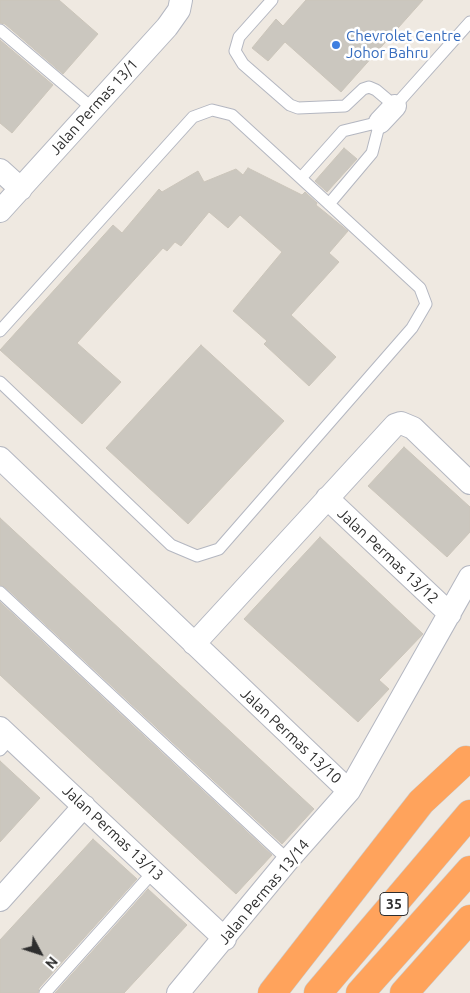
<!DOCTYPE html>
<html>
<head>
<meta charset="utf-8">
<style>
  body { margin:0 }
  #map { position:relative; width:470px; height:993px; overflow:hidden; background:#efe9e1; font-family:Ubuntu,sans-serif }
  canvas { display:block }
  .north { position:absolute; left:15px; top:928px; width:50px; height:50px; -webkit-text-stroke:4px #fff; paint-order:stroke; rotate:130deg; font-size:14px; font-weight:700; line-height:20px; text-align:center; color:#2e2e2e }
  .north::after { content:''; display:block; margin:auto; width:18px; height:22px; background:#2e2e2e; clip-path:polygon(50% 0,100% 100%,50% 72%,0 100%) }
</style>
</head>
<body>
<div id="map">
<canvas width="470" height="993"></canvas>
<div class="north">N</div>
</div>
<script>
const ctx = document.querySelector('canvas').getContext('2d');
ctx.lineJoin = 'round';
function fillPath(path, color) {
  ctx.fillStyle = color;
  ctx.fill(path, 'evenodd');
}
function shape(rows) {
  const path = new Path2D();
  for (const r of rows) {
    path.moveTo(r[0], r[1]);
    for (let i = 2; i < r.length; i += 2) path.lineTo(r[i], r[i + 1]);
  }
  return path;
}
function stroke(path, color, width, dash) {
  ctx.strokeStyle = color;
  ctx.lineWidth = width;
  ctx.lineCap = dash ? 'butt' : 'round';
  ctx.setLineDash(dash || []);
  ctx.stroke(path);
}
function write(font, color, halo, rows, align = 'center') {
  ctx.font = font + ' Ubuntu,sans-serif';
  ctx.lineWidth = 5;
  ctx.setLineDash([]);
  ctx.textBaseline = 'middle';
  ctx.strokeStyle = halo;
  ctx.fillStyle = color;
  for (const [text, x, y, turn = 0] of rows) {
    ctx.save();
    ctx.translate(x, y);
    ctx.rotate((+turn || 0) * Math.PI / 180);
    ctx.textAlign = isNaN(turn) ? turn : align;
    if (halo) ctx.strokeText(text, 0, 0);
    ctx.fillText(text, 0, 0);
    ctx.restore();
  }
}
const building = shape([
  [0,0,59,0,98,34,63,74,5,24,0,23,0,0],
  [306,0,423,0,341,92,285,42,268,61,252,48,276,19,283,26,306,0],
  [0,40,53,85,12,133,0,123,0,40],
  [344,148,357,159,327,192,315,181,344,148],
  [248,168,302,195,305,192,317,203,316,205,348,231,329,253,339,262,291,315,336,357,309,386,264,344,267,341,233,311,282,252,240,215,228,228,209,212,181,246,175,242,167,251,163,248,77,343,121,382,82,424,0,350,113,225,122,233,159,189,162,192,198,171,204,182,236,169,243,175,248,168],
  [201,345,284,421,188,524,106,448,201,345],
  [404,447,470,507,470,532,447,557,368,486,404,447],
  [0,518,314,809,282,844,5,587,0,585,0,518],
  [320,537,423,634,379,680,389,689,358,722,244,619,320,537],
  [0,602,272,855,236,894,0,675,0,602],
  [0,761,40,798,0,842,0,761],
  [93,839,137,879,39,988,38,993,0,993,0,940,93,839],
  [148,889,187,925,124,993,55,993,148,889]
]);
fillPath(building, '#cbc7bf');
stroke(building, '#cbc5ba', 1);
const lane = shape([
  [272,0,239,37,235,51,243,64,290,105,298,108,345,106,363,89,369,87,376,90,395,106,470,22],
  [0,30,92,108],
  [301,178,343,131,380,122,372,153,329,204],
  [0,331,193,117,212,110,232,115,329,204,420,288,426,304,412,328,219,549,197,556,171,545,0,382],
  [0,592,288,860],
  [0,750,11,738],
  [45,993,154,871]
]);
const street = shape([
  [380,122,395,106],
  [0,170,21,189],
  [0,211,167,27,179,10,181,0],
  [0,458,349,791],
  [327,498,450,614],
  [194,644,395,425,401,423,413,428,470,483],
  [0,728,225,939],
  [0,900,84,806],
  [178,993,288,860,349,791,470,577]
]);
const highway = shape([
  [272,993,421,802,466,760],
  [318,993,470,814],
  [360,993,470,870],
  [404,993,470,919]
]);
stroke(lane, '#b4b7c1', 13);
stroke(street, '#b4b7c1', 24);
stroke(highway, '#c9c9c9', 29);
stroke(lane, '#fff', 11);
stroke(street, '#fff', 22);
stroke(highway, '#ffa35c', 28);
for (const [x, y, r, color] of [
  [336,45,5,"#3f7fe0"]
]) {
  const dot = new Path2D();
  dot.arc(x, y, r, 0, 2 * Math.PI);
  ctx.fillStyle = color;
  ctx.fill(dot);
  stroke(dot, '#fff', 2);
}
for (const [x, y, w] of [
  [394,904,28]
]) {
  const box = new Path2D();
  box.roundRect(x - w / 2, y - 11.5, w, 23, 4);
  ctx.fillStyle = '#fff';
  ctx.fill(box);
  stroke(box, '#2e2e2e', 1);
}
write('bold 14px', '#2e2e2e', null, [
  ["35",394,904]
]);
write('15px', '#366cbe', '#fff', [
  ["Chevrolet Centre",346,36],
  ["Johor Bahru",346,53]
], 'left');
write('15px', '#2e2e2e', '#fff', [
  ["Jalan Permas 13/1",94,107,-48],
  ["Jalan Permas 13/12",388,556,43],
  ["Jalan Permas 13/10",291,736,43],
  ["Jalan Permas 13/13",113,833,43],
  ["Jalan Permas 13/14",264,892,-50]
]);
</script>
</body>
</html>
